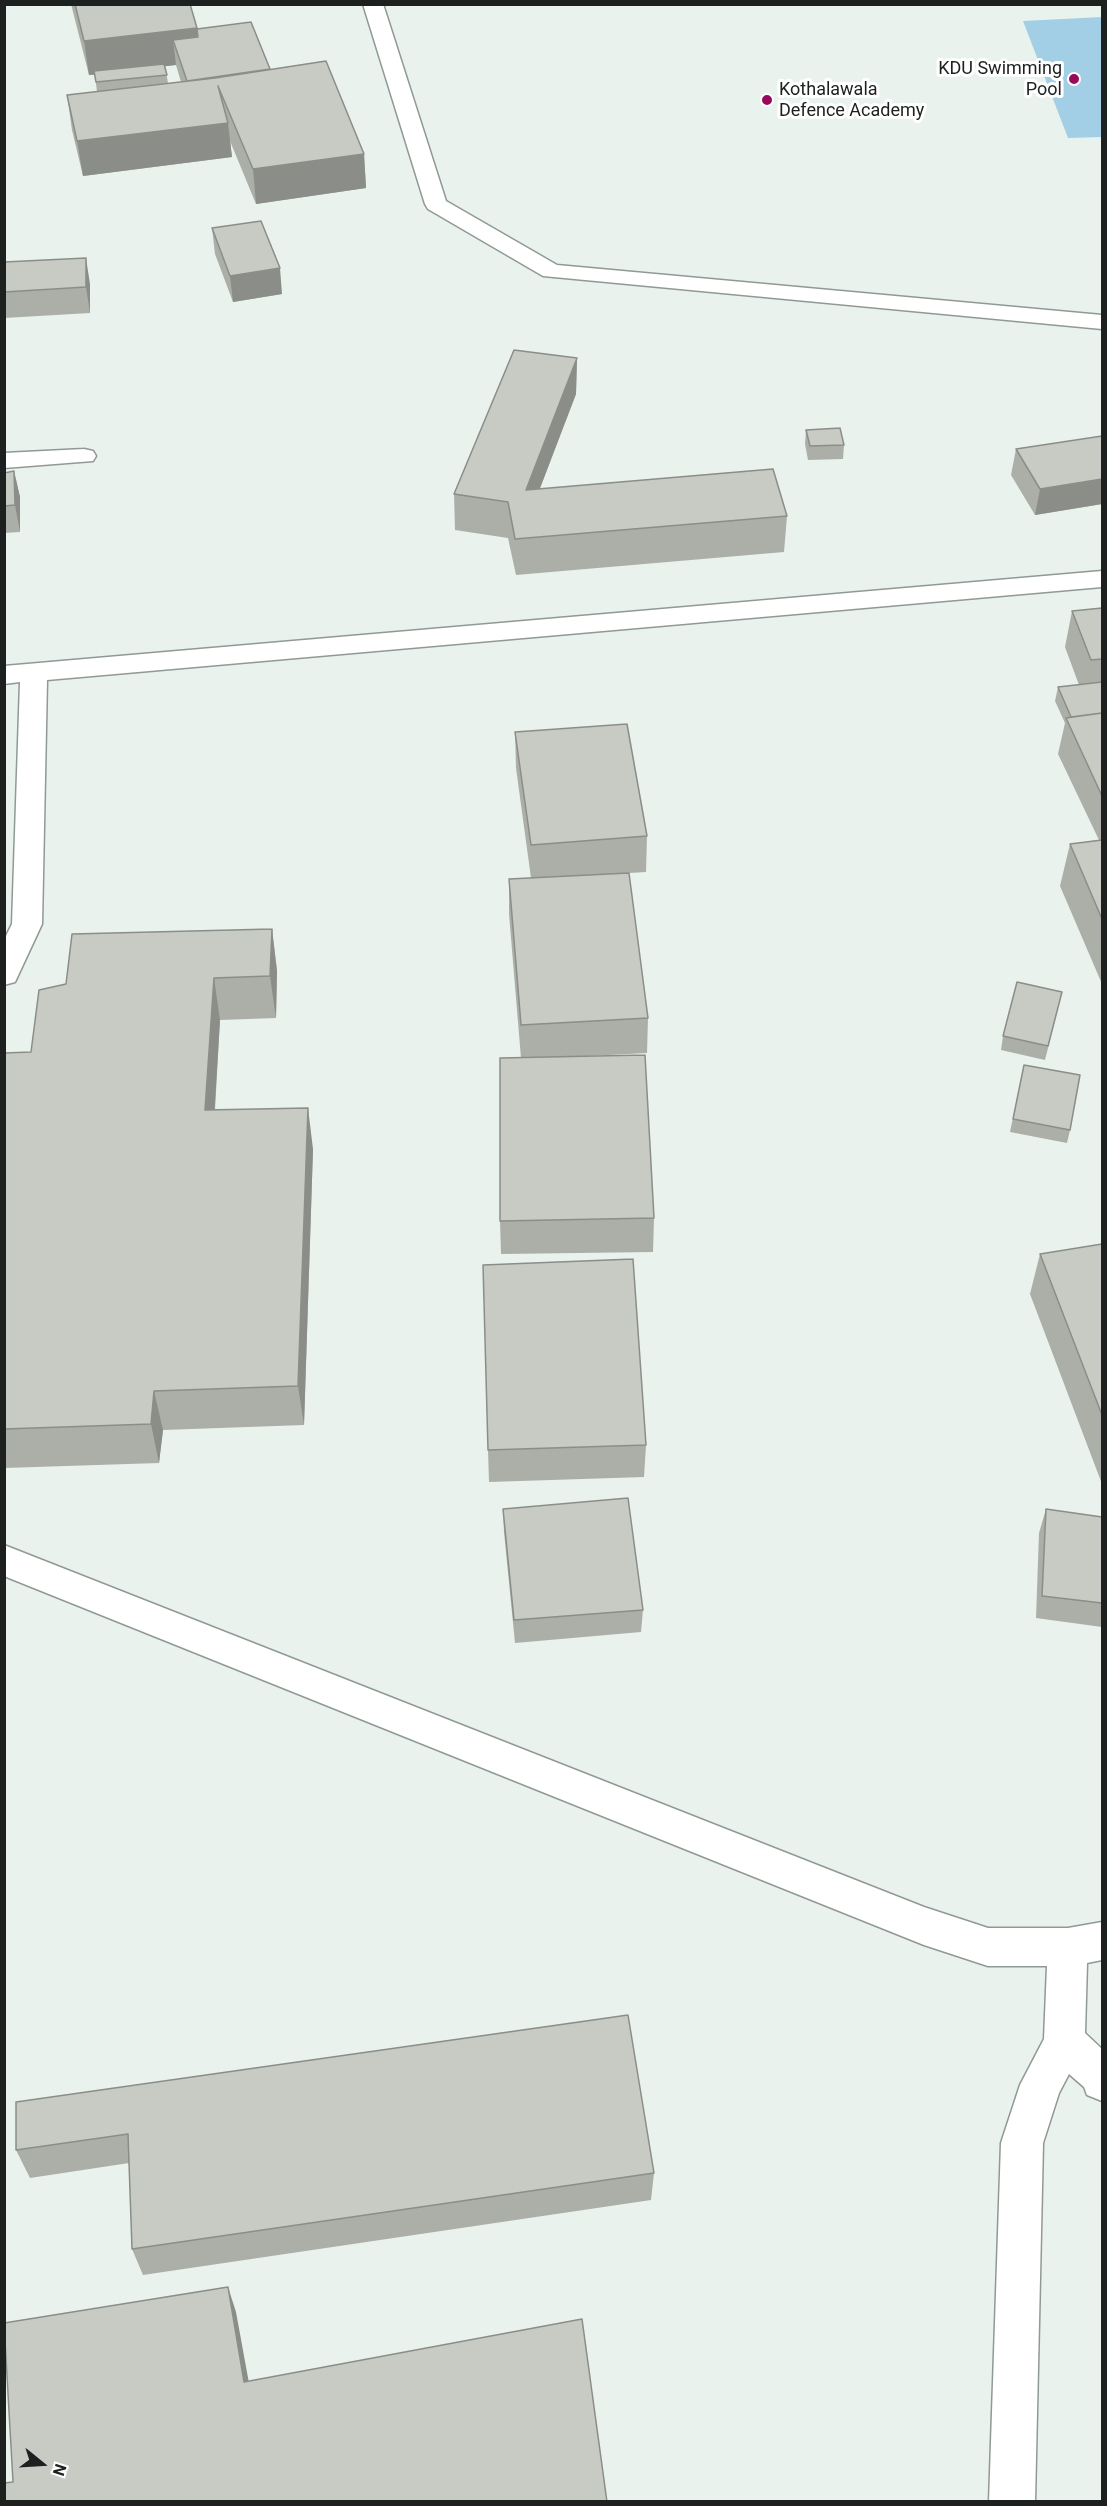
<!DOCTYPE html>
<html>
<head>
<meta charset="utf-8">
<style>
  body { margin:0 }
  #map { position:relative; width:1107px; height:2506px; overflow:hidden; background:#e9f2ed; font-family:Roboto,sans-serif }
  canvas { display:block }
  .frame { position:absolute; inset:0; border:6px solid #1c201e; pointer-events:none }
  .north { position:absolute; left:12px; top:2434px; width:60px; height:60px; -webkit-text-stroke:4px #fff; paint-order:stroke; rotate:108deg; font-size:16px; font-weight:700; line-height:24px; text-align:center; color:#1c201e }
  .north::after { content:''; display:block; margin:auto; width:21px; height:27px; background:#1c201e; clip-path:polygon(50% 0,100% 100%,50% 72%,0 100%) }
</style>
</head>
<body>
<div id="map">
<canvas width="1107" height="2506"></canvas>
<div class="frame"></div>
<div class="north">N</div>
</div>
<script>
const ctx = document.querySelector('canvas').getContext('2d');
ctx.lineJoin = 'round';
function fillPath(path, color) {
  ctx.fillStyle = color;
  ctx.fill(path, 'evenodd');
}
function shape(rows) {
  const path = new Path2D();
  for (const r of rows) {
    path.moveTo(r[0], r[1]);
    for (let i = 2; i < r.length; i += 2) path.lineTo(r[i], r[i + 1]);
  }
  return path;
}
function stroke(path, color, width, dash) {
  ctx.strokeStyle = color;
  ctx.lineWidth = width;
  ctx.lineCap = dash ? 'butt' : 'round';
  ctx.setLineDash(dash || []);
  ctx.stroke(path);
}
function write(font, color, halo, rows, align = 'center') {
  ctx.font = font + ' Roboto,sans-serif';
  ctx.lineWidth = 6;
  ctx.setLineDash([]);
  ctx.textBaseline = 'middle';
  ctx.strokeStyle = halo;
  ctx.fillStyle = color;
  for (const [text, x, y, turn = 0] of rows) {
    ctx.save();
    ctx.translate(x, y);
    ctx.rotate((+turn || 0) * Math.PI / 180);
    ctx.textAlign = isNaN(turn) ? turn : align;
    if (halo) ctx.strokeText(text, 0, 0);
    ctx.fillText(text, 0, 0);
    ctx.restore();
  }
}
fillPath(shape([
  [1102,17,1102,137,1068,138,1023,21]
]), '#a2cfe5');
const minor = shape([
  [363,4,383,4,446,201,557,265,1102,315,1102,329,543,276,428,209,425,204,363,4],
  [84,449,93,451,96,456,93,461,4,468,4,453,84,449],
  [1102,571,1102,587,47,680,42,924,15,982,4,985,4,940,12,924,20,682,4,684,4,666,1102,571],
  [4,1545,924,1907,988,1928,1068,1928,1102,1922,1102,1960,1087,1963,1085,2033,1102,2049,1102,2101,1087,2095,1084,2087,1069,2074,1059,2093,1043,2143,1035,2502,989,2502,1001,2143,1020,2085,1044,2039,1047,1966,988,1966,924,1945,4,1576,4,1545]
]);
stroke(minor, '#919995', 3);
fillPath(minor, '#fff');
fillPath(shape([
  [71,4,190,4,197,29,270,69,364,154,366,188,256,204,230,141,232,157,83,176,72,130,67,95,97,92,95,75,89,75],
  [176,65,181,82,168,83,165,66],
  [212,228,282,294,233,302,215,254],
  [4,262,90,284,90,313,4,318],
  [577,358,576,394,540,488,787,516,784,552,516,575,508,538,455,530,454,494],
  [806,430,844,445,843,459,808,460,805,444],
  [1102,436,1102,504,1035,515,1011,475,1016,449],
  [14,471,20,497,20,532,4,533,4,473],
  [1102,608,1102,984,1060,886,1070,844,1099,840,1058,754,1065,723,1055,701,1058,687,1079,685,1065,647,1072,611],
  [515,732,647,836,646,872,629,873,648,1018,647,1053,589,1056,654,1218,653,1252,501,1254,500,1221,521,1058,509,914,509,879,531,878,516,768],
  [272,929,277,971,276,1018,220,1020,215,1110,313,1149,304,1425,163,1430,159,1463,4,1468,4,1053,31,1052,66,984],
  [1062,992,1045,1060,1001,1050,1003,1036],
  [1024,1065,1070,1130,1067,1143,1010,1132],
  [1102,1244,1102,1484,1030,1294,1040,1254],
  [646,1445,644,1477,489,1482,488,1450],
  [503,1509,643,1610,641,1632,515,1643,504,1532],
  [1046,1509,1102,1517,1102,1627,1036,1618,1039,1533],
  [16,2102,654,2173,651,2200,143,2275,132,2249,129,2163,30,2178,16,2150]
]), '#abafa8');
fillPath(shape([
  [197,28,201,62,173,40,176,65,89,75,84,41],
  [228,123,232,157,83,176,77,141],
  [364,154,366,188,256,204,253,169],
  [86,258,90,284,90,313,86,287],
  [280,268,282,294,233,302,230,276],
  [577,358,576,394,526,525,526,490],
  [14,471,20,497,20,532,15,505],
  [1102,479,1102,504,1035,515,1040,489],
  [272,929,277,971,276,1018,270,976],
  [214,978,220,1020,212,1152,205,1110],
  [308,1108,313,1149,304,1425,298,1386],
  [154,1391,163,1430,159,1463,151,1424],
  [228,2287,236,2312,253,2405,244,2382]
]), '#8b8e88');
const building = shape([
  [75,4,190,4,197,28,84,41,75,4],
  [251,22,270,69,187,81,173,40,198,37,197,29,251,22],
  [326,61,364,154,253,169,218,86,228,123,77,141,67,95,215,78,326,61],
  [164,64,167,75,96,82,94,71,164,64],
  [261,221,280,268,230,276,212,228,261,221],
  [86,258,86,287,4,292,4,262,86,258],
  [514,350,577,358,526,490,773,469,787,516,515,539,508,502,454,494,514,350],
  [840,428,844,445,810,446,806,430,840,428],
  [1102,436,1102,479,1040,489,1016,449,1102,436],
  [14,471,15,505,4,506,4,473,14,471],
  [1102,608,1102,659,1091,660,1072,611,1102,608],
  [1102,682,1102,713,1071,717,1058,687,1102,682],
  [1102,713,1102,796,1066,718,1102,713],
  [627,724,647,836,531,845,515,732,627,724],
  [1102,840,1102,919,1070,844,1102,840],
  [629,873,648,1018,521,1025,509,879,629,873],
  [272,929,270,976,214,978,205,1110,308,1108,298,1386,154,1391,151,1424,4,1429,4,1053,31,1052,39,990,66,984,72,934,272,929],
  [1017,982,1062,992,1048,1046,1003,1036,1017,982],
  [645,1055,654,1218,500,1221,500,1058,645,1055],
  [1024,1065,1080,1075,1070,1130,1013,1119,1024,1065],
  [1102,1244,1102,1415,1040,1254,1102,1244],
  [633,1259,646,1445,488,1450,483,1265,633,1259],
  [628,1498,643,1610,514,1620,503,1509,628,1498],
  [1046,1509,1102,1517,1102,1603,1042,1596,1046,1509],
  [628,2015,654,2173,132,2249,128,2134,16,2150,16,2102,628,2015],
  [228,2287,244,2382,582,2319,607,2502,4,2502,4,2483,13,2482,4,2323,228,2287]
]);
fillPath(building, '#c7cbc3');
stroke(building, '#8b8e88', 1.5);
for (const [x, y, r, color] of [
  [1074,79,6,"#99095b"],
  [767,100,6,"#99095b"]
]) {
  const dot = new Path2D();
  dot.arc(x, y, r, 0, 2 * Math.PI);
  ctx.fillStyle = color;
  ctx.fill(dot);
  stroke(dot, '#fff', 2);
}
write('18px', '#1c201e', '#fff', [
  ["KDU Swimming",1062,69],
  ["Pool",1062,90],
  ["Kothalawala",779,90,"left"],
  ["Defence Academy",779,111,"left"]
], 'right');
</script>
</body>
</html>
